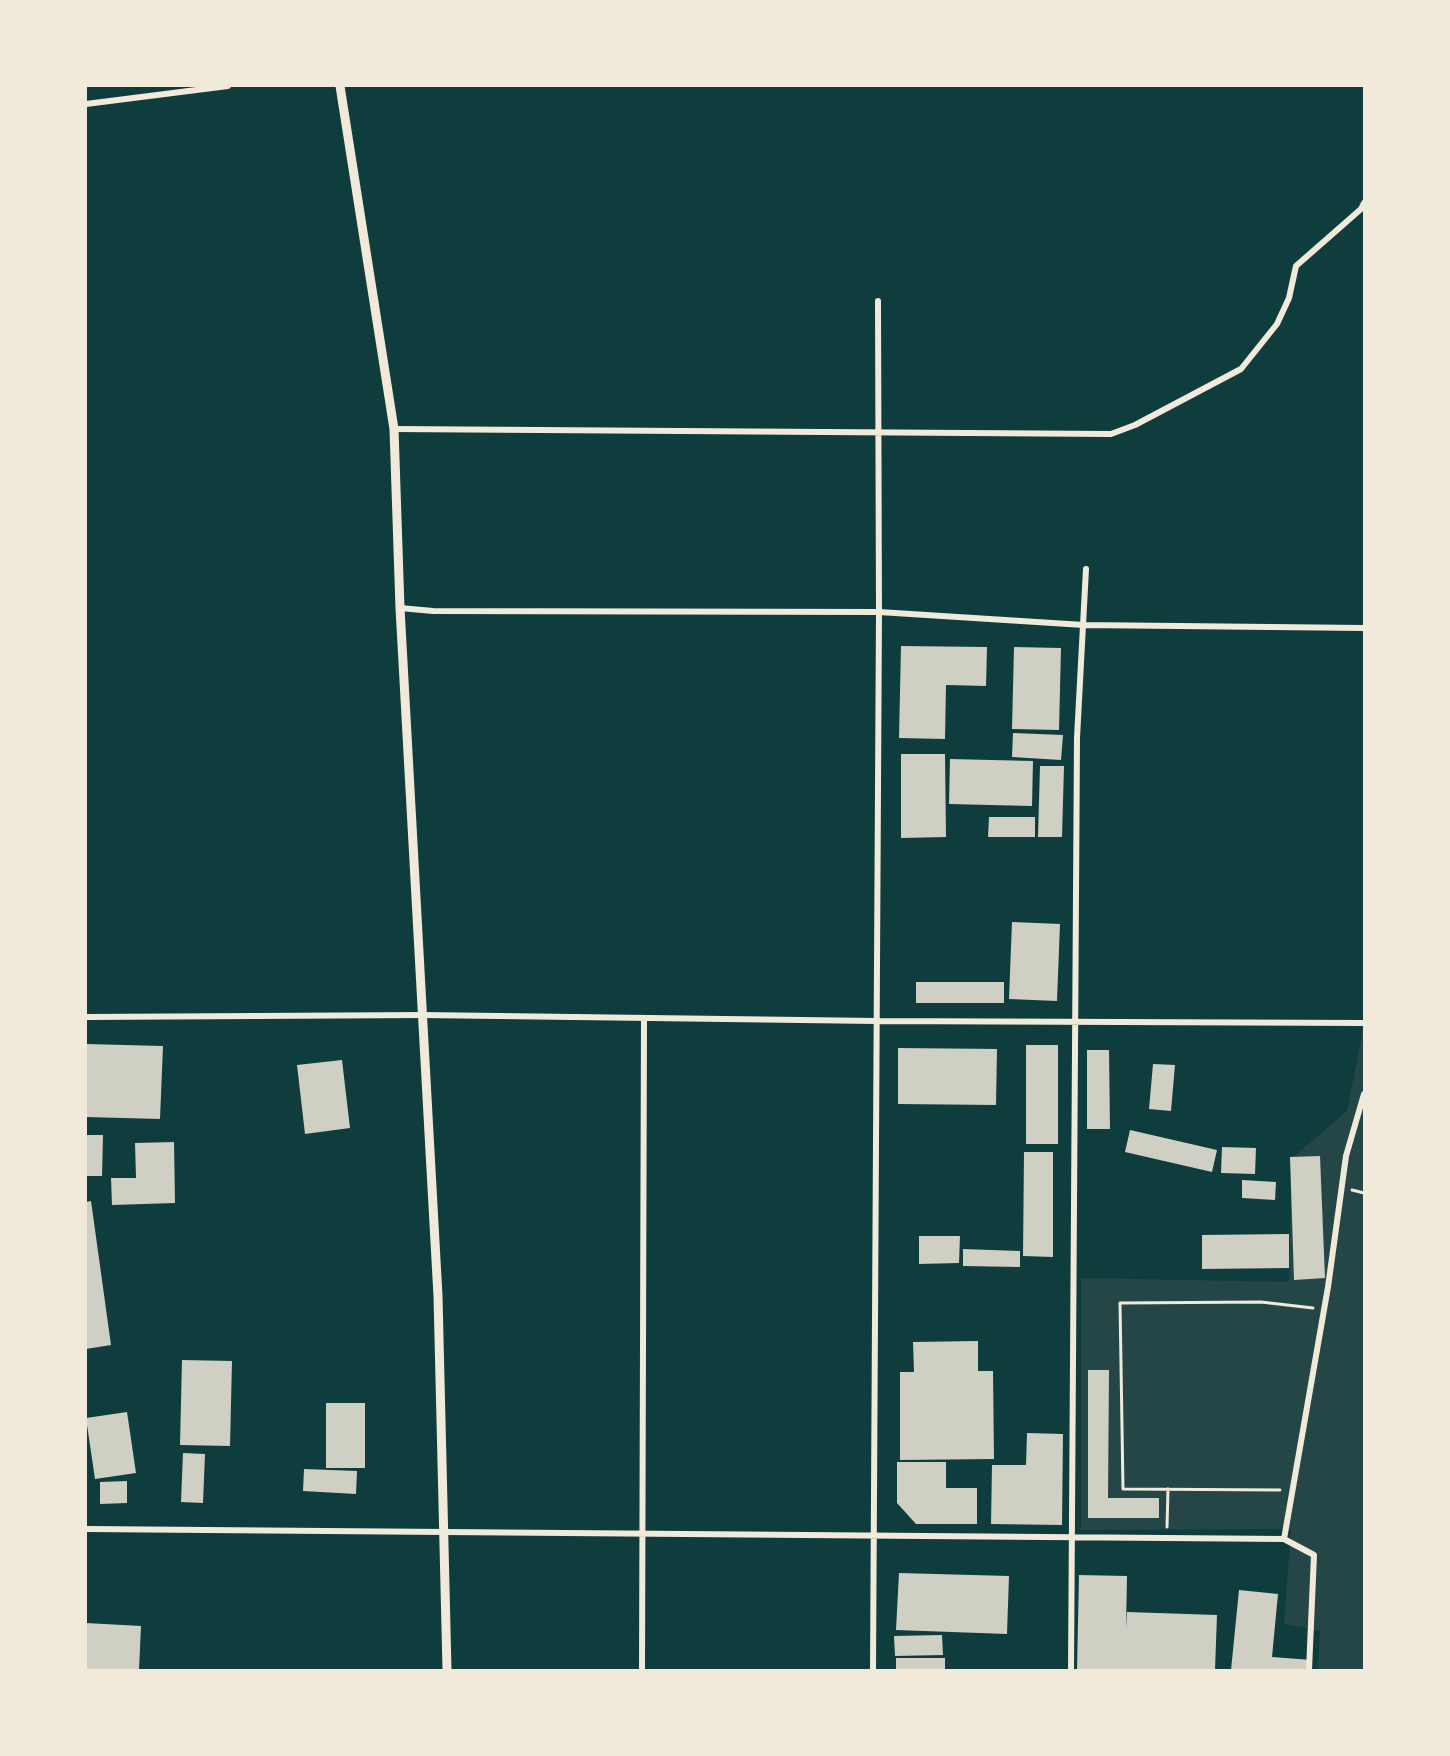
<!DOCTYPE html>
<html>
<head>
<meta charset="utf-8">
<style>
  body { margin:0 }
  #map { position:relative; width:1450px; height:1756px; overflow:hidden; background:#0f3d3e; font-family:Montserrat,sans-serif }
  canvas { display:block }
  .frame { position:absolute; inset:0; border:87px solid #f1e9da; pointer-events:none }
</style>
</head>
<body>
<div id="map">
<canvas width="1450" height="1756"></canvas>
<div class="frame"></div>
</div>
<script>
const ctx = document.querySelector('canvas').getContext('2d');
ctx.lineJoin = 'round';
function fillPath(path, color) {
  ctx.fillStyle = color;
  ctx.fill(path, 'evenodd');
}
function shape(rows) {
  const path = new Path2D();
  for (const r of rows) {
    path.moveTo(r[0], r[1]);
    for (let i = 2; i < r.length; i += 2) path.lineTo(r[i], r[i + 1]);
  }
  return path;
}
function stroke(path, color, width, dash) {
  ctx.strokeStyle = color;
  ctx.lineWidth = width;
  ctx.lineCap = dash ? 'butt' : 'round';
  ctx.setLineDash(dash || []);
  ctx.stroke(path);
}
fillPath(shape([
  [1364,1026,1364,1670,1318,1670,1320,1631,1284,1624,1291,1529,1081,1530,1081,1278,1289,1282,1292,1158,1347,1111]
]), '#244646');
fillPath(shape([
  [901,646,987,647,986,686,946,685,945,739,899,738],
  [1014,647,1061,648,1059,730,1012,729],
  [1013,733,1063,735,1061,760,1012,757],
  [901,754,945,754,946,837,901,838],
  [950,759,1033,761,1032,806,949,804],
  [1040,766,1064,766,1062,837,1038,837],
  [989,817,1035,817,1035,837,988,837],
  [1012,922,1060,924,1057,1001,1009,999],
  [916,982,1004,982,1004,1003,916,1003],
  [86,1044,163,1046,160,1119,86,1117],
  [1026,1045,1058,1045,1058,1144,1026,1144],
  [898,1048,997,1049,996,1105,898,1104],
  [1087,1050,1109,1050,1110,1129,1087,1129],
  [342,1060,350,1128,305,1134,297,1065],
  [1153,1064,1175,1065,1171,1111,1149,1109],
  [1130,1130,1217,1150,1212,1172,1125,1152],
  [86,1135,103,1135,102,1176,86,1176],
  [174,1142,175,1203,112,1205,111,1178,136,1178,135,1143],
  [1222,1147,1256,1148,1255,1174,1221,1173],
  [1024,1152,1053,1152,1053,1257,1023,1256],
  [1320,1156,1325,1278,1294,1280,1290,1157],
  [1242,1180,1276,1182,1275,1200,1242,1198],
  [91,1201,111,1345,86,1349,86,1202],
  [1289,1234,1289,1268,1202,1269,1202,1235],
  [919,1236,960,1236,959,1263,919,1264],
  [963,1249,1020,1251,1020,1267,963,1266],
  [978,1341,978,1371,993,1371,994,1459,900,1460,900,1372,914,1372,913,1342],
  [182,1360,232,1361,230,1446,180,1445],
  [1088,1370,1109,1370,1108,1498,1159,1498,1159,1518,1088,1518],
  [326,1403,365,1403,365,1468,326,1468],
  [127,1412,136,1473,95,1479,86,1418],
  [1027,1433,1063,1434,1062,1525,991,1524,992,1465,1026,1465],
  [183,1453,205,1454,203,1503,181,1502],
  [897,1462,946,1462,946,1488,977,1488,977,1524,916,1524,897,1503],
  [304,1469,357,1471,356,1494,303,1491],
  [127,1481,127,1503,100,1504,100,1482],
  [899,1573,1009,1576,1007,1634,896,1630],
  [1079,1575,1127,1576,1126,1629,1127,1612,1217,1615,1215,1670,1077,1670],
  [1239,1590,1278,1594,1272,1657,1312,1660,1311,1670,1231,1670],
  [86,1623,141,1626,139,1670,86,1670],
  [942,1635,943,1655,895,1656,894,1636],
  [896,1658,945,1658,945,1670,896,1670]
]), '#cfcfc3');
stroke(shape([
  [1352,1190,1364,1193],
  [1280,1490,1123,1489,1120,1303,1261,1302,1313,1308],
  [1167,1527,1168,1489]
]), '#f1e9da', 3);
stroke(shape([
  [86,104,228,86],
  [394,429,1111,434,1135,425,1241,369,1277,324,1289,298,1296,266,1361,209,1364,203],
  [400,608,433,611,879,612,1084,625,1364,628],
  [86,1017,423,1015,876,1021,1364,1023],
  [86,1529,1284,1539,1314,1555,1309,1670],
  [1284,1539,1328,1287,1346,1156,1364,1094],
  [642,1670,644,1018],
  [873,1670,879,612,878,301],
  [1071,1670,1077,738,1086,569]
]), '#f1e9da', 6);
stroke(shape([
  [340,86,394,429,400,608,438,1296,447,1670]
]), '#f1e9da', 9);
</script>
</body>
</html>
